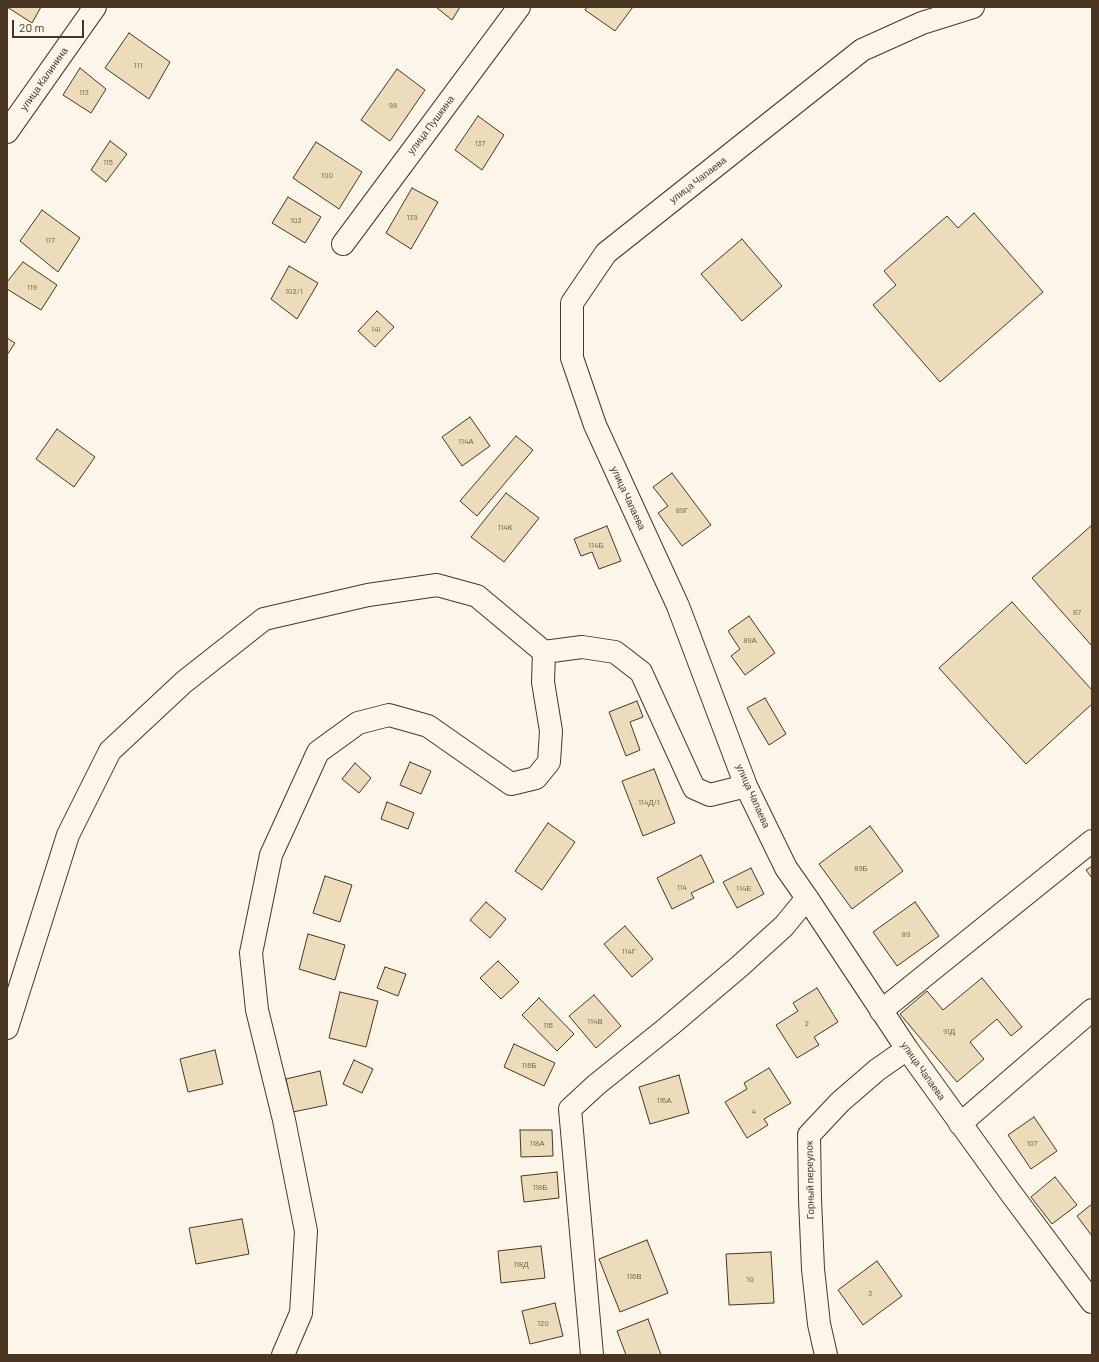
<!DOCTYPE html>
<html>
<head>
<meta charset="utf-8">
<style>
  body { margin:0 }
  #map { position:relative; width:1099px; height:1362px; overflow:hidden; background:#fbf6e9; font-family:Barlow,sans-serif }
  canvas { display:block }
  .frame { position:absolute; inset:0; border:8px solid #4a3520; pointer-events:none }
  .scale { position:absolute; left:12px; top:20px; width:72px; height:18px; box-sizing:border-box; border:2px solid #4a3520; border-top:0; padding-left:5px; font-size:12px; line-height:14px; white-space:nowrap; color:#4a3520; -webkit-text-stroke:3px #fbf6e9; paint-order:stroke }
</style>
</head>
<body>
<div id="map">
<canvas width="1099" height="1362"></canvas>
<div class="frame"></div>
<div class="scale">20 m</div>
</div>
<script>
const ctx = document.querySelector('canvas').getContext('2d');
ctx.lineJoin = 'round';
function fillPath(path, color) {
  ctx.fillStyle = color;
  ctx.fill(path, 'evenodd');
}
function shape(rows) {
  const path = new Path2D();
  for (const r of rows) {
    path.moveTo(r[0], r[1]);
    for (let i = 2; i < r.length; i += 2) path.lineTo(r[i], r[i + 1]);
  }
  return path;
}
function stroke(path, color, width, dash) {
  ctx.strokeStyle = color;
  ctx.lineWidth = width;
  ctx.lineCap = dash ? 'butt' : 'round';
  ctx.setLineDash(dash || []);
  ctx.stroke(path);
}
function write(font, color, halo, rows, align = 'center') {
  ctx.font = font + ' Barlow,sans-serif';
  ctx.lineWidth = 3;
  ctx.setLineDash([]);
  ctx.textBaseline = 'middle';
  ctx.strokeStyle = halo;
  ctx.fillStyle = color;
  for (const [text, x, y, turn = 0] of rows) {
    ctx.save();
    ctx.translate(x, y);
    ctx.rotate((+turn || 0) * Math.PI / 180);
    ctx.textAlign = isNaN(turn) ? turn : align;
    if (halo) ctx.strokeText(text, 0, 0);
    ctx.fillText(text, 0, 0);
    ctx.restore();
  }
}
const building = shape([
  [7,7,41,7,32,23,7,7],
  [436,7,460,7,452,20,436,7],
  [587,7,633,7,615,31,585,10,587,7],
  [129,33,170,62,149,99,105,68,129,33],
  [80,68,106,89,91,113,63,95,80,68],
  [397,69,425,90,390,141,361,120,397,69],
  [478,116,504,135,482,170,455,150,478,116],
  [110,141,127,154,106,182,91,170,110,141],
  [316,142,362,172,339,209,293,178,316,142],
  [412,188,438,202,411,249,386,233,412,188],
  [288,197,321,217,305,243,272,223,288,197],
  [42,210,80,238,58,272,20,241,42,210],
  [974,213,1043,292,940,382,873,305,896,285,884,271,947,216,958,228,974,213],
  [742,239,782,286,742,321,701,274,742,239],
  [23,262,57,285,41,310,7,289,7,282,23,262],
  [289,266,318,283,297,319,271,299,289,266],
  [377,311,394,327,375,347,358,331,377,311],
  [7,338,15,343,7,355,7,338],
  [470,417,490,446,462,466,442,437,470,417],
  [57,429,95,457,74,487,36,459,57,429],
  [516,436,533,450,477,516,460,501,516,436],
  [672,473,711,525,682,546,658,513,668,506,653,487,672,473],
  [506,493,539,518,504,562,471,537,506,493],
  [1092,525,1092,646,1032,578,1092,525],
  [607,526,621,561,599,569,592,552,581,556,574,539,607,526],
  [1012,602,1092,690,1092,704,1026,764,939,668,1012,602],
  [749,616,775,653,745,675,731,656,740,649,728,631,749,616],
  [765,698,786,734,769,745,747,708,765,698],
  [637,701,643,717,630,722,640,750,626,756,609,712,637,701],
  [410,762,431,771,421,794,400,785,410,762],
  [355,763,371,778,359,793,342,779,355,763],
  [654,769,675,823,643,836,622,781,654,769],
  [387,802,414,813,408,829,381,819,387,802],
  [548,823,575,842,542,890,515,871,548,823],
  [870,826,903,871,852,909,819,864,870,826],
  [701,855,714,882,691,893,694,898,672,909,657,878,701,855],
  [1092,866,1092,878,1086,870,1092,866],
  [751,868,764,894,737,908,723,882,751,868],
  [325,876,352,885,340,922,313,913,325,876],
  [486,902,506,919,490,938,470,920,486,902],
  [915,902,939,936,897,966,873,932,915,902],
  [625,926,653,959,632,977,604,944,625,926],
  [308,934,345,945,335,980,299,969,308,934],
  [498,961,519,982,501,999,480,978,498,961],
  [385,967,406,974,398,996,377,988,385,967],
  [982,978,1022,1027,1011,1036,997,1019,970,1042,984,1059,957,1082,900,1014,927,991,943,1010,982,978],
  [817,988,838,1022,814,1037,819,1045,797,1058,776,1025,798,1011,793,1003,817,988],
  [340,992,378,1001,366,1047,329,1038,340,992],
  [594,995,621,1026,596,1048,569,1016,594,995],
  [539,998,574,1034,557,1051,522,1015,539,998],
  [514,1044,555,1063,544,1086,504,1067,514,1044],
  [215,1050,223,1084,188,1092,180,1059,215,1050],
  [354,1060,373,1069,362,1093,343,1084,354,1060],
  [769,1068,791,1103,764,1119,768,1125,747,1138,725,1102,747,1089,744,1083,769,1068],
  [320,1071,327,1105,293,1112,286,1079,320,1071],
  [679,1075,689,1113,650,1124,639,1087,679,1075],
  [1034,1117,1057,1151,1031,1169,1008,1135,1034,1117],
  [520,1130,552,1130,553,1156,521,1157,520,1130],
  [557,1172,559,1198,524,1202,521,1176,557,1172],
  [1055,1177,1077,1205,1052,1224,1031,1197,1055,1177],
  [1092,1204,1092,1236,1077,1216,1092,1204],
  [242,1219,249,1254,196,1264,189,1228,242,1219],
  [647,1240,668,1293,620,1312,599,1259,647,1240],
  [541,1246,545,1278,501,1283,498,1251,541,1246],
  [771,1252,774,1303,729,1305,726,1254,771,1252],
  [877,1261,902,1296,863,1325,838,1290,877,1261],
  [555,1303,563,1336,530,1344,522,1311,555,1303],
  [648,1319,661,1355,626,1355,617,1331,648,1319]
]);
fillPath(building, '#ecdcbc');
stroke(building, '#4a3520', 1);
const minor = shape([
  [973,7,922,23,862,50,606,253,572,303,572,358,595,425,678,606,746,786,786,868,807,898,907,1049,1010,1192,1092,1302],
  [7,132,95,7],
  [343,244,519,7],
  [881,1011,1092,841],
  [7,1028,68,835,110,751,184,682,264,619,368,595,437,585,477,596,544,652,582,647,615,652,641,672,694,788,710,795,746,786],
  [960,1124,1092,1010],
  [283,1355,301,1313,306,1231,284,1120,257,1010,251,953,271,855,318,752,358,723,389,715,428,726,511,784,536,778,549,762,551,731,543,682,544,652],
  [592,1355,570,1109,596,1085,668,1027,740,966,784,926,807,898],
  [826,1355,819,1324,813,1269,810,1199,809,1135,840,1102,877,1070,907,1049]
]);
stroke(minor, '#4a3520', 24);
stroke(minor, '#fbf6e9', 22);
write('8px', '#725f47', null, [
  ["111",138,65],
  ["113",84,92],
  ["98",393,105],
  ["137",480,143],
  ["115",108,162],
  ["100",327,175],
  ["139",412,217],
  ["102",296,220],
  ["117",50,240],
  ["119",32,287],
  ["102/1",294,291],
  ["141",376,329],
  ["114А",466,441],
  ["89Г",682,510],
  ["114К",505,527],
  ["114Б",596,545],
  ["87",1077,612],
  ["89А",750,640],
  ["114Д/1",649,802],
  ["89Б",861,868],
  ["114",682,887],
  ["114Е",744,888],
  ["89",906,934],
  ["114Г",629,951],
  ["114В",595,1021],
  ["2",807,1023],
  ["116",548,1025],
  ["91Д",949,1031],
  ["116Б",529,1065],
  ["116А",664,1100],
  ["4",754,1111],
  ["118А",537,1143],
  ["107",1032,1143],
  ["118Б",540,1187],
  ["118Д",521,1264],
  ["116В",634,1276],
  ["10",750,1279],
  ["3",870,1293],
  ["120",543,1323]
]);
write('10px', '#4a3520', '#fbf6e9', [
  ["улица Калинина",44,79,-55],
  ["улица Пушкина",431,125,-53],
  ["улица Чапаева",698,180,-38],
  ["улица Чапаева",628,498,65],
  ["улица Чапаева",753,796,66],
  ["улица Чапаева",923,1071,55],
  ["Горный переулок",810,1180,-91]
]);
</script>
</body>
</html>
